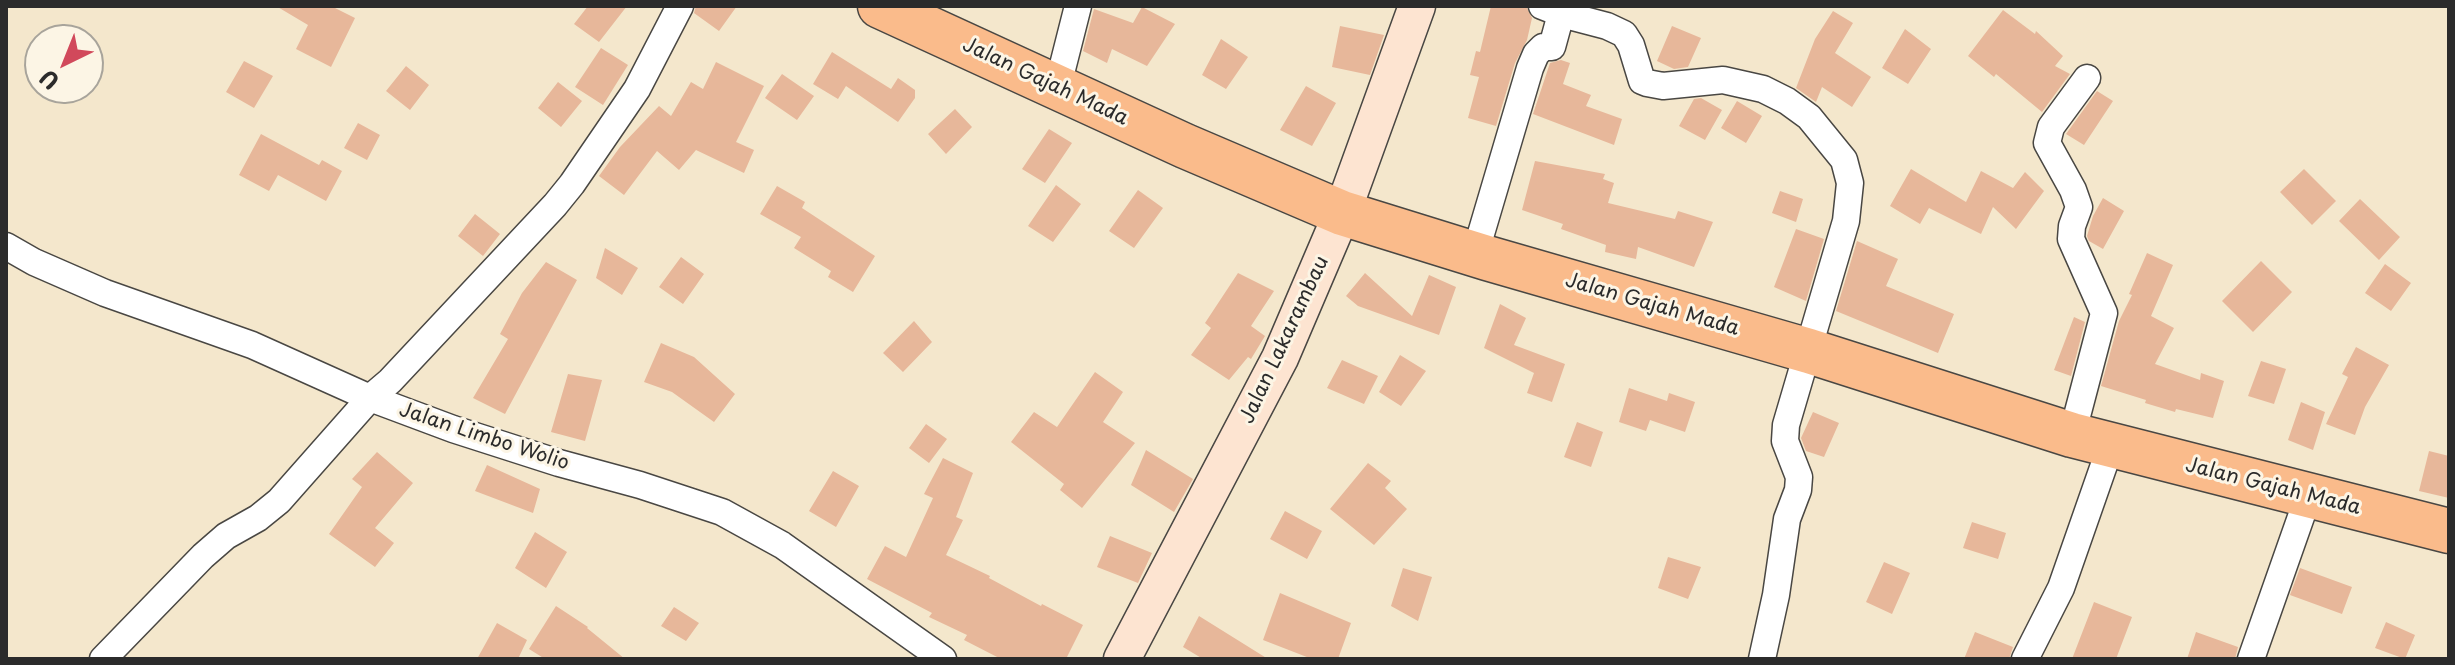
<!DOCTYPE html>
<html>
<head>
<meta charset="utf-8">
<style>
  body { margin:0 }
  #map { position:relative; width:2455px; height:665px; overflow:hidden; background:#f4e7cc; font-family:"Playpen Sans",sans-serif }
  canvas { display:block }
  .frame { position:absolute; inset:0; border:8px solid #2b2b2b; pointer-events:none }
  .north { position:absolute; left:24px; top:24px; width:80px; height:80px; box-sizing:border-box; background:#fcf5e5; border:2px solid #a8a49b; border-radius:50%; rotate:223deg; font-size:22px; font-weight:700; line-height:32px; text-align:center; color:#2b2b2b }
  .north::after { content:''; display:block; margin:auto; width:28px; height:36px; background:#d1495b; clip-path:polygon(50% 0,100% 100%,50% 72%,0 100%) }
</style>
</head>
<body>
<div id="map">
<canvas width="2455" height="665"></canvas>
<div class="frame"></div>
<div class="north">U</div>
</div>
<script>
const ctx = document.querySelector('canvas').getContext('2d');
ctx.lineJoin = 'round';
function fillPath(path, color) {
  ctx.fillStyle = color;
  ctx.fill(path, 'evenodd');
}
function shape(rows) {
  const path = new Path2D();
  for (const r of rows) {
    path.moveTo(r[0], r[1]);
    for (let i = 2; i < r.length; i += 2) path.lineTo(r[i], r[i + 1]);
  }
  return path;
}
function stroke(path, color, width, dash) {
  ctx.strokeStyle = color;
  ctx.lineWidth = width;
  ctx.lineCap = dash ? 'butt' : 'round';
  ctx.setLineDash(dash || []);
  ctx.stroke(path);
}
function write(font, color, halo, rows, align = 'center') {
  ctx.font = font + ' "Playpen Sans",sans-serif';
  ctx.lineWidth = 6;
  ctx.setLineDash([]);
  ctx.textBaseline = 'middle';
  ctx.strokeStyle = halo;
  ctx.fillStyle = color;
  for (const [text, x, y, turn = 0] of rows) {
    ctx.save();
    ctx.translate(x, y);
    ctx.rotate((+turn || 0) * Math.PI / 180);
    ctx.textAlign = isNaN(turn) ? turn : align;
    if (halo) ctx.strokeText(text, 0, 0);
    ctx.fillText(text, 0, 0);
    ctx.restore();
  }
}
fillPath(shape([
  [276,6,331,6,355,18,331,67,296,49,308,25],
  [588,6,627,6,599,42,574,24],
  [696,6,737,6,719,31,694,13],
  [1491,6,1526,6,1532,18,1527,40,1515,63,1496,126,1468,118,1479,77,1470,75,1476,51,1480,52],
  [1142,7,1175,24,1147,66,1112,49,1107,63,1083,51,1094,9,1133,23],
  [2003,10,2035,34,2036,31,2063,56,2055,66,2070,74,2042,112,1996,74,1994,77,1968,56],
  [1833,11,1853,23,1835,53,1871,77,1852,107,1822,87,1816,102,1796,88,1815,39],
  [1340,26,1384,35,1370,75,1332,67],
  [1672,26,1701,38,1688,67,1674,69,1657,61],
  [1905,29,1931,49,1908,84,1882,68],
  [1221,39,1248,57,1226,89,1202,75],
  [601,48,628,65,603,105,575,87],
  [832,52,891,89,898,78,915,90,915,98,898,122,846,86,838,99,813,84],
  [1561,60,1570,63,1563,84,1591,95,1586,106,1622,119,1614,145,1533,114,1550,63],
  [244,61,273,76,254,108,226,92],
  [716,62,764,86,736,142,754,150,744,173,696,150,679,170,657,151,624,195,599,176,620,147,659,106,671,116,691,82,703,89],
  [406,66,429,85,410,110,386,91],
  [782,74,814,96,797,120,765,98],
  [558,82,582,101,561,127,538,108],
  [1306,86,1336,103,1312,146,1280,130],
  [2097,91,2113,101,2084,145,2066,134],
  [1701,98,1722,110,1705,140,1679,126,1694,99],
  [1737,101,1762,116,1746,143,1721,128],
  [955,109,972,127,946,154,928,134],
  [358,123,380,135,367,160,344,148],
  [1049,129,1072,143,1045,183,1022,169],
  [261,134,319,165,322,160,342,171,326,201,278,175,269,191,239,175],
  [1535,161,1605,174,1603,179,1614,183,1608,203,1675,219,1678,211,1713,222,1694,267,1638,247,1636,259,1605,252,1606,245,1561,229,1563,224,1522,210],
  [1911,169,1966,202,1981,171,2013,188,2025,172,2044,191,2016,229,1993,207,1981,234,1929,208,1920,224,1890,206],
  [2304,169,2336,201,2312,225,2280,192],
  [1056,185,1081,204,1053,242,1028,226],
  [777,186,805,202,802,208,875,256,853,292,828,277,831,271,794,248,801,237,760,214],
  [1138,190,1163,208,1134,248,1109,231],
  [1780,191,1803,199,1796,222,1772,213],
  [2103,198,2124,211,2103,249,2089,241,2087,236,2093,216],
  [2360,199,2400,237,2379,260,2339,221],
  [475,214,500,234,483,256,458,236],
  [1796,229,1824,239,1806,301,1774,287],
  [1857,241,1898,259,1886,286,1954,314,1938,353,1836,311],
  [605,248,638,268,622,295,596,278],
  [2147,253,2173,265,2151,316,2174,328,2155,364,2200,380,2201,373,2224,381,2213,418,2176,409,2175,412,2145,403,2146,400,2101,386,2119,321,2132,295,2129,294],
  [681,257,704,274,683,304,659,287],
  [2261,261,2292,292,2253,332,2222,301],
  [546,262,577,280,505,414,473,398,508,339,500,334,522,293],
  [2385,264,2411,283,2391,311,2365,293],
  [1238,273,1274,291,1251,326,1265,336,1251,359,1248,357,1229,380,1191,355,1211,328,1205,323],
  [1365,273,1412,316,1429,275,1456,287,1439,335,1358,306,1346,296],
  [1500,304,1526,318,1514,345,1565,364,1552,402,1527,393,1534,373,1484,348],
  [2074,317,2085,322,2071,376,2054,370],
  [914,321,932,342,903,372,883,353],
  [661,343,694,357,735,394,714,422,672,392,644,382],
  [2356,347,2389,365,2365,407,2355,435,2326,424,2348,377,2342,374],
  [1400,355,1426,371,1401,406,1379,392],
  [1342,360,1378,376,1364,404,1327,388],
  [2261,361,2286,369,2274,404,2248,396],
  [1095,372,1123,392,1103,422,1135,443,1082,508,1060,490,1064,484,1011,442,1034,412,1057,427],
  [568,374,602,380,585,441,551,432],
  [1629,388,1667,401,1669,393,1695,402,1685,432,1650,420,1646,431,1619,422],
  [2301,402,2325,412,2313,450,2288,440],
  [1813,412,1839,423,1824,457,1806,451,1801,438],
  [1577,422,1603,432,1591,467,1564,457],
  [926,424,947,439,929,463,909,448],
  [1146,450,1193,479,1174,512,1131,485],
  [2429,451,2449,456,2449,498,2419,491],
  [377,452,413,483,375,528,394,543,375,567,329,534,362,487,352,479],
  [943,458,973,473,956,517,963,520,946,555,990,576,989,578,1041,606,1042,604,1083,625,1066,659,1001,659,964,640,967,635,929,617,932,613,867,579,885,546,906,557,933,498,924,494],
  [1368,463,1391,481,1385,488,1407,509,1374,545,1330,509],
  [487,465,540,489,533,513,475,491],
  [833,471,859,486,836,527,809,511],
  [1285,511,1322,531,1307,559,1270,539],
  [1972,522,2006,533,1998,559,1963,548],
  [535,532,567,552,546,588,515,568],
  [1110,536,1152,553,1138,583,1097,567],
  [1668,557,1701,567,1688,599,1658,588],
  [1884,562,1910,573,1892,614,1866,602],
  [1403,568,1432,577,1418,621,1391,606],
  [2300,568,2352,587,2342,614,2290,595],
  [1280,593,1351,623,1338,659,1312,659,1263,640],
  [2094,602,2132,617,2116,659,2072,659],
  [556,606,588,627,587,628,625,659,545,659,529,649],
  [674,607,699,623,686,641,661,626],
  [1199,616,1268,659,1203,659,1183,647],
  [2386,622,2415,635,2405,659,2375,648],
  [497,623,527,640,518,659,477,659],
  [1975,632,2013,647,2009,659,1964,659],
  [2196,632,2238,647,2235,659,2187,659]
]), '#e7b79a');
const street = shape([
  [1542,6,1565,15,1607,26,1624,34,1631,45,1642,81,1647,83,1663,86,1723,80,1763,89,1787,101,1809,117,1844,160,1850,183,1846,221,1786,425,1785,441,1799,477,1798,490,1787,519,1776,595,1762,659],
  [1057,89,1078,6],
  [6,246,34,262,105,293,252,345,370,398,453,429,559,463,640,485,722,512,782,545,943,659],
  [1475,254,1530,68,1536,54,1543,47,1552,47,1561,14],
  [2072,435,2104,313,2071,239,2072,226,2079,207,2073,190,2047,143,2051,127,2087,78],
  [103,659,203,556,226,536,258,518,279,501,370,398,390,381,555,205,572,184,637,89,680,6],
  [2025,659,2061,588,2111,445],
  [2251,659,2308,497]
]);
const secondary = shape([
  [1122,659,1280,358,1342,213,1417,6]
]);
const highway = shape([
  [880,6,1185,146,1342,213,1487,258,1809,351,2072,435,2449,531]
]);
stroke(street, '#494743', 29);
stroke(secondary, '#494743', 39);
stroke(highway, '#494743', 47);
stroke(street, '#fff', 26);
stroke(secondary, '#fde4d1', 36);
stroke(highway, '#fabb8b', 44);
write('20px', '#2b2b2b', '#fcf5e5', [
  ["Jalan Gajah Mada",1045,82,25],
  ["Jalan Gajah Mada",1652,305,16],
  ["Jalan Lakarambau",1285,340,-65],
  ["Jalan Limbo Wolio",484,437,18],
  ["Jalan Gajah Mada",2273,487,14]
]);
</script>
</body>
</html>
